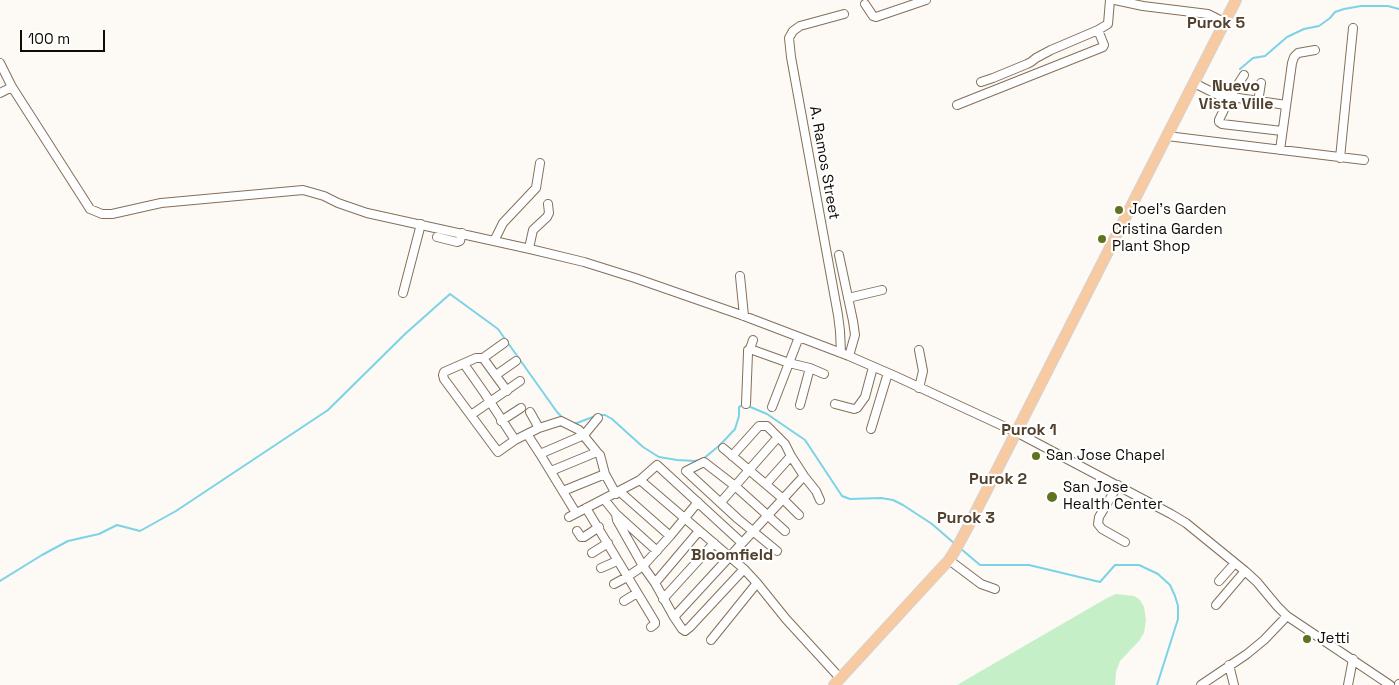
<!DOCTYPE html>
<html>
<head>
<meta charset="utf-8">
<style>
  body { margin:0 }
  #map { position:relative; width:1399px; height:685px; overflow:hidden; background:#fdf9f4; font-family:"Space Grotesk",sans-serif }
  canvas { display:block }
  .scale { position:absolute; left:20px; top:30px; width:85px; height:22px; box-sizing:border-box; border:2px solid #110b04; border-top:0; padding-left:6px; font-size:15px; line-height:18px; white-space:nowrap; color:#110b04; -webkit-text-stroke:4px #fff; paint-order:stroke }
</style>
</head>
<body>
<div id="map">
<canvas width="1399" height="685"></canvas>
<div class="scale">100 m</div>
</div>
<script>
const ctx = document.querySelector('canvas').getContext('2d');
ctx.lineJoin = 'round';
function fillPath(path, color) {
  ctx.fillStyle = color;
  ctx.fill(path, 'evenodd');
}
function shape(rows) {
  const path = new Path2D();
  for (const r of rows) {
    path.moveTo(r[0], r[1]);
    for (let i = 2; i < r.length; i += 2) path.lineTo(r[i], r[i + 1]);
  }
  return path;
}
function stroke(path, color, width, dash) {
  ctx.strokeStyle = color;
  ctx.lineWidth = width;
  ctx.lineCap = dash ? 'butt' : 'round';
  ctx.setLineDash(dash || []);
  ctx.stroke(path);
}
function write(font, color, halo, rows, align = 'center') {
  ctx.font = font + ' "Space Grotesk",sans-serif';
  ctx.lineWidth = 4.5;
  ctx.setLineDash([]);
  ctx.textBaseline = 'middle';
  ctx.strokeStyle = halo;
  ctx.fillStyle = color;
  for (const [text, x, y, turn = 0] of rows) {
    ctx.save();
    ctx.translate(x, y);
    ctx.rotate((+turn || 0) * Math.PI / 180);
    ctx.textAlign = isNaN(turn) ? turn : align;
    if (halo) ctx.strokeText(text, 0, 0);
    ctx.fillText(text, 0, 0);
    ctx.restore();
  }
}
fillPath(shape([
  [1116,594,1134,596,1140,600,1144,607,1146,620,1144,633,1139,641,1120,661,1116,672,1115,685,957,685,1107,598]
]), '#c5efc7');
stroke(shape([
  [1240,69,1253,58,1265,56,1287,37,1304,29,1319,26,1330,18,1335,12,1344,9,1361,6,1388,6,1399,9],
  [572,423,577,423,598,415,605,415,612,419,643,447,659,457,677,460,695,461,703,459,720,445,735,429,739,416,739,407,743,405,748,406,767,414,805,440,842,496,850,499,881,498,893,500,903,505,932,524,955,544],
  [960,548,980,565,1029,565,1100,582,1115,565,1139,565,1158,574,1170,585,1175,596,1178,606,1178,619,1157,685],
  [0,581,42,555,68,541,99,534,117,525,140,531,176,511,328,410,405,334,450,294,498,329,557,412,564,419]
]), '#7bd3e8', 2);
const minor = shape([
  [1115,0,1143,6,1208,14,1224,22],
  [865,4,873,16,876,17,926,0],
  [0,63,12,87,90,209,102,214,112,214,161,203,303,190,324,196,338,203,367,213,530,249,584,262,635,278,744,316,849,356,895,376,1016,432,1171,514,1186,523,1245,571,1257,582,1277,606,1287,616,1390,685],
  [1244,75,1230,97,1219,120,1219,122,1222,124,1282,131],
  [981,82,993,78,1027,64,1031,62,1036,58,1051,50,1098,30],
  [1194,83,1218,95,1286,105],
  [0,93,12,87],
  [1258,102,1261,83],
  [957,105,1103,47,1104,45,1098,30,1108,24,1110,0],
  [1167,136,1364,160],
  [1280,150,1292,63,1294,57,1298,53,1315,50],
  [1340,158,1353,28],
  [437,237,457,242,460,241,462,233],
  [494,241,503,223,536,188,540,163],
  [529,248,533,230,547,217,549,213,548,204],
  [839,255,853,321,855,335,849,356],
  [740,276,744,316],
  [403,293,421,224],
  [848,298,882,290],
  [504,343,483,358,476,358,444,372,443,375,444,379,498,452,515,440,539,428,561,421,579,430,597,452,600,455,605,474,616,494],
  [750,349,753,340],
  [919,350,923,371,919,388],
  [841,353,840,331,838,315,791,57,789,38,793,31,800,26,844,14],
  [483,358,507,391],
  [464,364,485,394,515,440],
  [496,375,516,361],
  [746,404,748,353,748,350,750,349,789,363,810,368,824,374],
  [835,404,854,409,857,408,865,397,873,367],
  [800,405,810,368],
  [772,407,799,337],
  [530,412,539,428],
  [471,415,520,381],
  [501,421,521,408],
  [871,429,888,373],
  [527,434,540,454,576,513],
  [723,448,782,498,799,515],
  [540,454,584,435,598,418],
  [732,456,759,426,767,426,785,444,791,456,804,476,816,491,820,500],
  [551,471,597,452],
  [640,480,744,569,757,583,786,619,840,678],
  [766,484,791,456],
  [1118,485,1099,517,1098,524,1102,529,1125,542],
  [563,491,605,474],
  [619,491,670,536],
  [604,499,616,514,657,551],
  [721,502,778,437],
  [586,508,655,622,655,624,651,627],
  [616,514,617,520,643,566,655,583,674,617,682,629,685,631,690,627,744,569],
  [569,517,640,480,657,465,742,543],
  [577,531,581,537,584,537,599,527],
  [777,551,738,519,686,471,704,462,735,486,785,531],
  [592,553,608,543],
  [949,560,981,584,995,589],
  [601,568,617,561],
  [1219,581,1235,563],
  [655,583,699,531],
  [614,584,627,577,643,566,670,536,698,502],
  [663,599,714,543],
  [624,601,637,593],
  [1216,605,1245,571],
  [674,617,804,476],
  [711,640,757,583],
  [1229,665,1234,685],
  [1201,685,1247,654,1264,640,1287,616],
  [1348,685,1353,659],
  [1399,685,1399,684]
]);
const major = shape([
  [834,685,936,574,949,560,956,549,970,523,1236,0]
]);
stroke(minor, '#82705a', 10);
stroke(major, '#d4d3d2', 12);
stroke(minor, '#fff', 8);
stroke(major, '#f7caa1', 10);
for (const [x, y, r, color] of [
  [1119,210,5,"#617321"],
  [1102,239,5,"#617321"],
  [1036,456,5,"#617321"],
  [1052,497,6,"#617321"],
  [1307,639,5,"#617321"]
]) {
  const dot = new Path2D();
  dot.arc(x, y, r, 0, 2 * Math.PI);
  ctx.fillStyle = color;
  ctx.fill(dot);
  stroke(dot, '#fff', 2);
}
write('15px', '#110b04', '#fff', [
  ["A. Ramos Street",824,163,80]
]);
write('15px', '#110b04', '#fff', [
  ["Joel's Garden",1129,210],
  ["Cristina Garden",1112,230],
  ["Plant Shop",1112,247],
  ["San Jose Chapel",1046,456],
  ["San Jose",1063,488],
  ["Health Center",1063,505],
  ["Jetti",1317,639]
], 'left');
write('bold 16px', '#51402b', '#fff', [
  ["Purok 5",1216,24],
  ["Nuevo",1236,87],
  ["Vista Ville",1236,105],
  ["Purok 1",1029,431],
  ["Purok 2",998,480],
  ["Purok 3",966,519],
  ["Bloomfield",732,556]
]);
</script>
</body>
</html>
